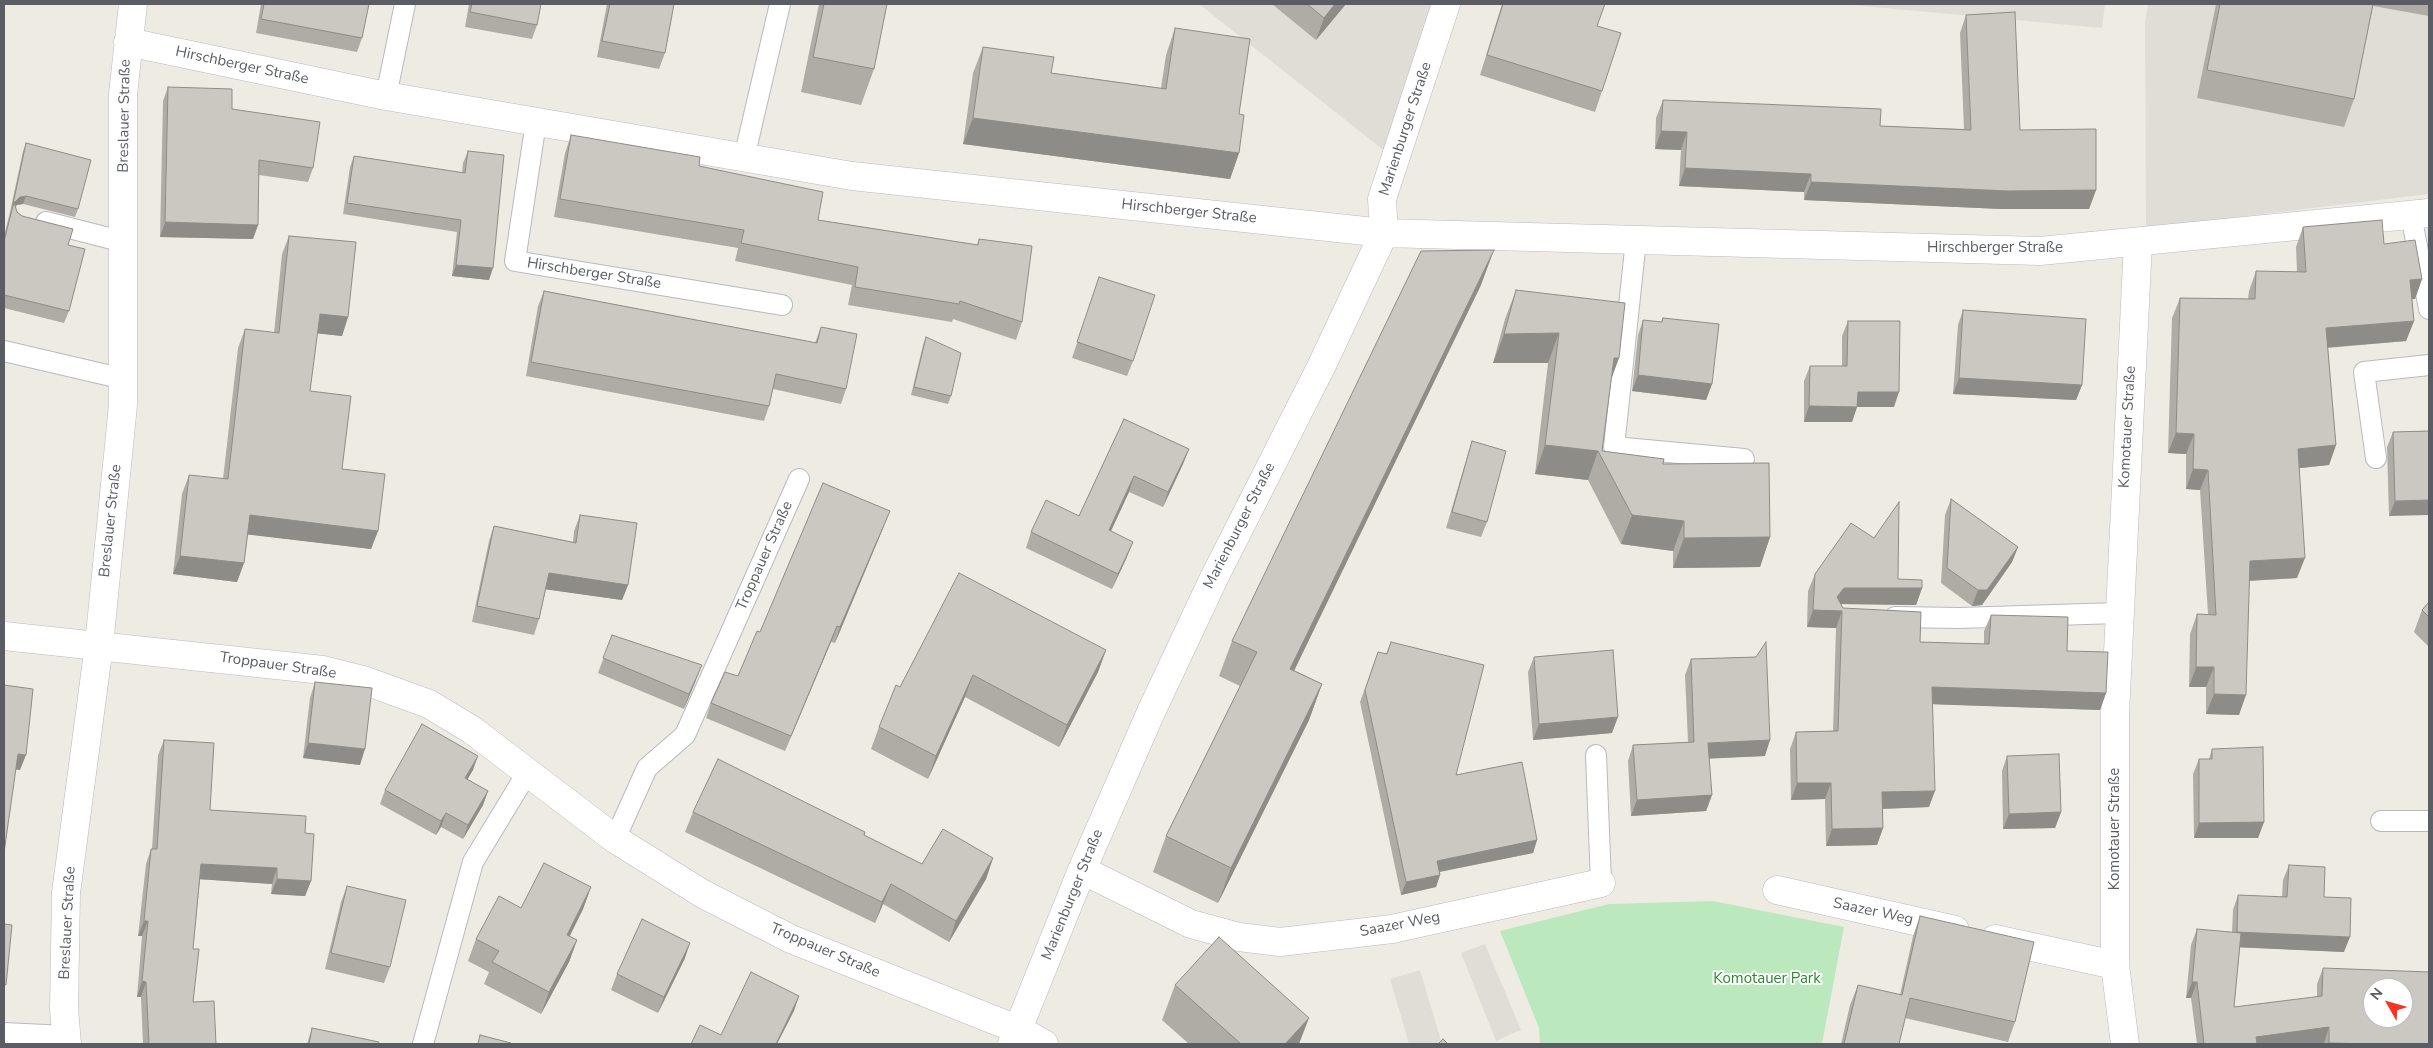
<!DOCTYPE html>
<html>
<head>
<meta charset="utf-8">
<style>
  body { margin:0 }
  #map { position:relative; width:2433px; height:1048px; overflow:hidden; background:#eeece2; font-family:"Nunito Sans",sans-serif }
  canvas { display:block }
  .frame { position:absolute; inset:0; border:5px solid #5a5e64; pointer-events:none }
  .north { position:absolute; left:2363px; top:978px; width:50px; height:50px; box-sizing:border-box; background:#fff; border:1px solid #bdbfc1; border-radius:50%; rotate:308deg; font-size:14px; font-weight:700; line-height:20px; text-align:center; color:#5a5e64 }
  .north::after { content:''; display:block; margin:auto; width:18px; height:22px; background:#f63420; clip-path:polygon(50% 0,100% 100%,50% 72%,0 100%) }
</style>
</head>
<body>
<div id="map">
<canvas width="2433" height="1048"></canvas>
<div class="frame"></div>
<div class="north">N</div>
</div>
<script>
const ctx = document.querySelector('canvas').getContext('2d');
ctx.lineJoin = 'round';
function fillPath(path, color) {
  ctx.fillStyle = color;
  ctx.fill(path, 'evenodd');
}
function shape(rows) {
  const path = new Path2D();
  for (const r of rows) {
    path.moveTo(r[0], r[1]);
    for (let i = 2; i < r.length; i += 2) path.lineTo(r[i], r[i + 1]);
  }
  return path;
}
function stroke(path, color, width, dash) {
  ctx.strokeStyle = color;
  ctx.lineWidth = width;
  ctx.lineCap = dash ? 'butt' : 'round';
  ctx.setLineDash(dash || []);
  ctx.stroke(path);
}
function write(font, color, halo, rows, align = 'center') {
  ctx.font = font + ' "Nunito Sans",sans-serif';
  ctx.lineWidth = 4;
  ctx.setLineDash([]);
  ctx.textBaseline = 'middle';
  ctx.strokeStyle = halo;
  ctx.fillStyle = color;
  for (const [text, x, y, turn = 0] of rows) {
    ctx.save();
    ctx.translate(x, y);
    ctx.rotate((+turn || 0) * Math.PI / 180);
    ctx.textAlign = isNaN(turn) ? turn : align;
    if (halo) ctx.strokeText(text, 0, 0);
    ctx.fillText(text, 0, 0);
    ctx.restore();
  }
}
fillPath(shape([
  [1199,4,1455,4,1401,164],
  [1841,4,2105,4,2102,28],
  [2148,4,2429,4,2429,194,2146,228,2145,22],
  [1485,944,1521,1030,1496,1041,1461,953],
  [1420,970,1442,1044,1409,1044,1390,979]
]), '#dfddd6');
fillPath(shape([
  [1713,901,1844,927,1822,1044,1540,1044,1539,1028,1500,931,1609,904]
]), '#bce8bd');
const service = shape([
  [386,96,405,4],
  [536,122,515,261,782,305],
  [744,158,780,4],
  [2411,215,2429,309],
  [46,222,124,242],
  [1636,240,1614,447,1744,459],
  [4,351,124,379],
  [2376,458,2364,372,2429,365],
  [1895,617,1959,618,2118,613],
  [1596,755,1601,883],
  [2381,821,2429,821],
  [615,839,647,768,685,735,799,479],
  [4,1033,66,1036],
  [423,1044,473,862,527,773]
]);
const minor = shape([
  [128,42,386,96,852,176,1384,233,2040,251,2429,213],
  [4,636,323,670,363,680,429,704,472,730,615,839,703,894,791,939,1019,1030,1044,1044],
  [1082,870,1191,924,1239,937,1280,942,1392,929,1601,883],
  [1777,890,1955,930],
  [1995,939,2115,965],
  [67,1044,64,1009,66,893,99,645,123,405,123,94,133,4],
  [1012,1044,1082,870,1151,712,1214,578,1321,367,1384,233,1382,199,1446,4],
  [2125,1044,2115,965,2115,714,2138,242]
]);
stroke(service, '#b7babf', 22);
stroke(minor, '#b7babf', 29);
stroke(service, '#fff', 20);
stroke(minor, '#fff', 28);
fillPath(shape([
  [261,4,369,4,362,38,357,52,256,33],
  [469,4,541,4,537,25,532,39,465,27],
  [607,4,674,4,665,53,659,69,597,57],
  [819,4,887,4,874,69,861,105,801,92],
  [1272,4,1346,4,1316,40],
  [1502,4,1605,4,1597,26,1602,91,1595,112,1480,75],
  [2216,4,2429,4,2429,16,2373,6,2354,99,2344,127,2197,98],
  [1966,15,2020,130,2096,190,2089,209,2001,209,1804,200,1804,192,1679,186,1681,150,1655,149,1656,118,1663,100,1880,126,1964,129,1960,33],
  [1175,28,1239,114,1239,153,1230,179,963,144,973,73,983,47,1051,73,1161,88,1166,55],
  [168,87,232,109,313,168,308,182,259,175,258,225,253,239,160,237,163,101],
  [571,135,699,166,818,220,977,245,979,239,1022,322,1016,340,953,319,952,322,848,305,852,285,735,261,738,248,554,217,565,153],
  [26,143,78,209,75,217,23,204,17,205,15,207,17,212,68,245,69,311,64,323,4,308,4,236,10,212,23,151],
  [468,151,489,280,452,276,457,232,343,214,350,167,354,156,462,173,463,163],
  [2303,227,2384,244,2422,279,2415,299,2412,299,2414,321,2406,341,2328,348,2336,445,2329,465,2300,468,2297,578,2249,581,2239,715,2206,714,2206,687,2189,687,2190,634,2197,614,2208,614,2200,490,2186,489,2186,454,2168,453,2172,318,2180,298,2248,299,2249,291,2256,271,2297,272,2296,247],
  [289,236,348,317,342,336,317,333,310,391,342,469,378,531,371,549,248,534,244,563,237,582,173,574,182,494,189,475,223,479,238,348,245,329,274,333,282,254],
  [1099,277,1133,361,1127,376,1072,358],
  [1481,285,1294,670,1322,684,1309,720,1218,903,1153,872,1166,836,1240,686,1219,676,1232,641],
  [1516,290,1611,382,1602,451,1663,464,1770,537,1760,567,1673,568,1673,551,1621,544,1588,480,1535,474,1548,363,1493,363,1505,319],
  [544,291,815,343,821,327,846,389,841,404,773,389,769,406,764,421,526,376,538,306],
  [1963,310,2082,385,2076,400,1953,394,1958,325],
  [1663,318,1712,384,1706,400,1632,391,1638,335,1643,320,1661,322],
  [1848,321,1894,407,1857,407,1852,422,1804,422,1804,381,1810,366,1842,366,1842,336],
  [926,337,951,396,948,404,911,395,923,345],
  [1124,419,1189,449,1183,464,1163,507,1129,492,1111,531,1127,557,1112,589,1026,548,1031,532,1079,516],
  [2429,431,2389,516,2387,447,2393,432],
  [1472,441,1487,522,1481,537,1446,528,1467,457],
  [1951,499,2018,547,2012,562,1982,605,1972,606,1941,583,1945,515],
  [580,515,628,585,622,600,546,589,539,619,534,635,472,622,489,541,494,526,573,542,574,531],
  [884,526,835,643,831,642,785,751,706,718,711,703,738,676,760,632],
  [1815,574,1898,579,1922,588,1916,605,1841,604,1843,608,1920,642,1984,644,1984,631,1991,615,2067,651,2106,693,2100,710,1933,704,1929,807,1883,809,1883,828,1877,845,1826,846,1825,799,1791,800,1790,749,1796,732,1833,731,1836,628,1807,627,1808,591],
  [2429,602,2429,647,2414,632,2422,610],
  [612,635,696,680,684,709,598,673],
  [1391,642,1456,775,1537,840,1533,853,1440,872,1440,875,1436,887,1401,895,1360,702,1378,652,1386,654],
  [1106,650,1098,672,1059,747,965,697,928,779,871,749,879,727,900,687],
  [1534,657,1612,733,1533,740,1528,672],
  [1756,657,1765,756,1709,758,1712,795,1706,811,1631,816,1628,761,1633,745,1688,742,1685,675,1691,659],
  [315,682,360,765,303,758,310,698],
  [164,740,210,810,305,833,311,881,305,896,271,894,272,884,200,879,193,949,193,1002,216,1044,143,1044,141,997,137,997,142,936,138,936,146,864,151,849,152,849,158,755],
  [2212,749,2264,822,2258,838,2194,838,2193,774,2199,759,2209,759],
  [2007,756,2061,812,2055,828,2003,829,2002,771],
  [473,770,467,779,488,791,483,805,463,839,441,827,436,835,380,804,385,790],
  [693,812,864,835,922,864,993,858,986,879,949,942,883,904,875,923,685,832],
  [2289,865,2324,897,2344,952,2240,947,2234,1007,2317,997,2317,984,2323,968,2429,1044,2323,1044,2324,1043,2312,1044,2197,1044,2191,998,2186,998,2191,945,2197,929,2232,932,2233,910,2238,895,2282,897,2283,880],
  [347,886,390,967,384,983,325,969,341,902],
  [591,887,583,909,570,936,577,940,569,962,541,1014,484,984,489,972,468,961,476,939],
  [1920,916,2015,1022,2008,1042,1905,1018,1899,1044,1841,1044,1850,1005,1858,985,1900,995,1913,936],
  [685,958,658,1013,611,990,617,974],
  [1175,985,1299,1044,1189,1044,1162,1020],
  [312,1028,378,1044,307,1044]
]), '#afaca6');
fillPath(shape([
  [1335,4,1346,4,1316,40,1324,18],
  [973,118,1239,153,1230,179,963,144],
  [1661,131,1687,132,1681,150,1655,149],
  [1685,168,1811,174,1804,192,1679,186],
  [1811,182,2096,190,2089,209,2001,209,1804,200],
  [26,196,23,204,17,205,12,210,13,204,20,197],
  [165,222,258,225,253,239,160,237],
  [1494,250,1481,285,1278,704,1290,669],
  [456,265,493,268,489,280,452,276],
  [2422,279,2415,299,2403,300,2410,280],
  [320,314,348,317,342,336,313,333],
  [2414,321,2406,341,2319,348,2326,328],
  [1559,333,1548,363,1493,363,1504,334],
  [1614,358,1619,358,1608,388],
  [1638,375,1712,384,1706,400,1632,391],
  [1959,378,2082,385,2076,400,1953,394],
  [1858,392,1899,392,1894,407,1857,407,1852,422,1804,422,1809,406],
  [2176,433,2194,434,2186,454,2168,453],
  [1545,445,1598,451,1588,480,1535,474],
  [2336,445,2329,465,2291,469,2298,449],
  [1189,449,1183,464,1163,507,1168,492],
  [2193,469,2208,470,2200,490,2186,489],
  [1134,476,1129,492,1104,546,1109,530],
  [2429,500,2429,515,2389,516,2395,501],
  [890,511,884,526,835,643,840,627],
  [250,515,378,531,371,549,243,534],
  [1632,515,1684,521,1673,551,1621,544],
  [1770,537,1760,567,1673,568,1684,538],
  [1133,542,1127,557,1112,589,1118,574],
  [2018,547,2012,562,1982,605,1972,606,1978,590],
  [180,556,244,563,237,582,173,574],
  [2305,558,2297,578,2243,581,2250,561],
  [549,573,628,585,622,600,543,589],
  [1844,588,1922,588,1916,605,1838,604,1842,611,1836,628,1807,627,1813,610,1837,597],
  [837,626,831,642,785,751,791,736],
  [1106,650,1098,672,1059,747,1067,725],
  [702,665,696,680,684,709,689,694],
  [2196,667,2214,667,2206,687,2189,687],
  [973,675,965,697,928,779,936,756],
  [1322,684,1309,720,1218,903,1231,868],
  [1932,687,2106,693,2100,710,1926,704],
  [2214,694,2246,695,2239,715,2206,714],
  [1618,717,1612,733,1533,740,1539,724],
  [1770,740,1765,756,1703,759,1708,743],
  [308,743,365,749,360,765,303,758],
  [18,754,26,755,20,770,12,769],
  [478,756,473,770,460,792,465,778],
  [1797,783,1831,783,1825,799,1791,800],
  [488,791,483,805,463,839,468,825],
  [1935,791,1929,807,1876,809,1882,792],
  [1712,795,1706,811,1631,816,1637,800],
  [2061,812,2055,828,2003,829,2009,814],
  [446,813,441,827,436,835,441,821],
  [2264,822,2258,838,2194,838,2199,823],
  [1883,828,1877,845,1826,846,1832,829],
  [1537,840,1533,853,1433,873,1437,861],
  [993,858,986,879,949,942,956,921],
  [201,864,277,868,272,884,196,879],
  [1440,875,1436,887,1401,895,1406,882],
  [277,879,311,881,305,896,271,894],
  [891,884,883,904,875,923,882,902],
  [591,887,583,909,559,957,567,935],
  [144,921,148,921,142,936,138,936],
  [2237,932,2350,937,2344,952,2231,947],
  [577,940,569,962,541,1014,549,992],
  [690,943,685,958,658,1013,664,997],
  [142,981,146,982,141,997,137,997],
  [2192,982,2197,982,2191,998,2186,998],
  [799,996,794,1011,777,1044,776,1044],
  [1309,1018,1299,1044,1285,1044],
  [2329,1027,2324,1043,2312,1044,2253,1044,2256,1037],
  [2329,1043,2372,1044,2328,1044]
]), '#8e8c87');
const building = shape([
  [264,4,369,4,362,38,261,19,264,4],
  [472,4,541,4,537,25,470,12,472,4],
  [610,4,674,4,665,53,602,41,610,4],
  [824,4,887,4,874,69,813,57,824,4],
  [1307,4,1335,4,1324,18,1307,4],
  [1503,4,1605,4,1597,26,1621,33,1602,91,1487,55,1503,4],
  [2220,4,2373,4,2354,99,2207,70,2220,4],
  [2015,12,2020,130,2096,129,2096,190,2008,191,1811,182,1811,174,1685,168,1687,132,1661,131,1663,100,1881,109,1880,126,1971,130,1966,15,2015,12],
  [1175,28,1250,39,1239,114,1244,115,1239,153,973,118,983,47,1054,57,1051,73,1166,89,1175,28],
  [168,87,232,89,232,109,320,122,313,168,259,160,258,225,165,222,168,87],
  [571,135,700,157,699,166,823,192,818,220,978,245,979,239,1032,246,1022,322,960,301,959,304,855,287,858,267,741,243,744,230,560,199,571,135],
  [26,143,91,160,78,209,26,196,20,197,13,204,26,143],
  [468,151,504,155,493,268,456,265,461,220,347,203,354,156,465,173,468,151],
  [14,202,17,212,22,216,73,229,68,245,85,249,69,311,4,295,4,241,14,202],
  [2382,220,2384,244,2415,240,2422,279,2410,280,2414,321,2326,328,2336,445,2298,449,2305,558,2250,561,2246,695,2214,694,2214,667,2196,667,2197,614,2216,615,2208,470,2193,469,2194,434,2176,433,2180,298,2255,299,2256,271,2306,272,2303,227,2382,220],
  [289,236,356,242,348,317,320,314,310,391,351,396,342,469,385,474,378,531,250,515,244,563,180,556,189,475,228,479,245,329,279,333,289,236],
  [1494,250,1290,669,1322,684,1231,868,1166,836,1257,652,1232,641,1421,251,1494,250],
  [1099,277,1155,295,1133,361,1077,342,1099,277],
  [1516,290,1625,303,1619,358,1614,358,1602,451,1664,459,1663,464,1769,463,1770,537,1684,538,1684,521,1632,515,1598,451,1545,445,1559,333,1504,334,1516,290],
  [544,291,817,343,821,327,857,334,846,389,776,374,769,406,531,362,544,291],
  [1963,310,2086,319,2082,385,1959,378,1963,310],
  [1663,318,1719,324,1712,384,1638,375,1643,320,1662,322,1663,318],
  [1848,321,1900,321,1899,392,1858,392,1857,407,1809,406,1810,366,1847,366,1848,321],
  [926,337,961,353,951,396,914,387,926,337],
  [1124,419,1189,449,1168,492,1134,476,1109,530,1133,542,1118,574,1031,532,1046,500,1079,516,1124,419],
  [2429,431,2429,500,2395,501,2393,432,2429,431],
  [1472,441,1506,451,1487,522,1452,512,1472,441],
  [823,483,890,511,840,627,837,626,791,736,711,703,725,672,738,676,757,631,760,632,823,483],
  [1951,499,2018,547,1987,590,1978,590,1947,568,1951,499],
  [1899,502,1898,579,1922,580,1922,588,1844,588,1837,597,1843,608,1921,612,1920,642,1989,644,1991,615,2068,617,2067,651,2108,652,2106,693,1932,687,1935,791,1882,792,1883,828,1832,829,1831,783,1797,783,1796,732,1838,731,1842,611,1813,610,1815,574,1851,523,1874,538,1899,502],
  [580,515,637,523,628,585,549,573,539,619,477,606,494,526,576,543,580,515],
  [959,573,1106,650,1067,725,973,675,936,756,879,727,896,685,900,687,959,573],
  [2429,602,2429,617,2422,610,2429,602],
  [612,635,702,665,689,694,603,658,612,635],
  [1391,642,1484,665,1456,775,1522,762,1537,840,1437,861,1440,875,1406,882,1365,690,1378,652,1387,654,1391,642],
  [1766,642,1770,740,1708,743,1712,795,1637,800,1633,745,1694,742,1691,659,1756,657,1766,642],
  [1613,650,1618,717,1539,724,1534,657,1613,650],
  [315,682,372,688,365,749,308,743,315,682],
  [4,685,33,689,26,755,18,754,4,853,4,685],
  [422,724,478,756,465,778,488,791,468,825,446,813,441,821,385,790,422,724],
  [164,740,214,743,210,810,306,816,305,833,314,834,311,881,277,879,277,868,201,864,193,949,199,949,193,1002,214,1001,216,1044,149,1044,146,982,142,981,148,921,144,921,151,849,157,849,164,740],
  [2263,747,2264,822,2199,823,2199,759,2212,759,2212,749,2263,747],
  [2059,754,2061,812,2009,814,2007,756,2059,754],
  [718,759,865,832,864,835,922,864,943,829,993,858,956,921,891,884,882,902,693,812,718,759],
  [544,863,591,887,567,935,577,940,549,992,492,962,499,951,476,939,499,896,521,908,544,863],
  [2289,865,2325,867,2324,897,2351,898,2350,937,2237,932,2238,895,2287,897,2289,865],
  [347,886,406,900,390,967,331,953,347,886],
  [1920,916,2034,942,2015,1022,1910,998,1899,1044,1844,1044,1858,985,1902,995,1920,916],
  [642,919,690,943,664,997,617,974,642,919],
  [4,924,12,925,6,985,4,984,4,924],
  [2197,929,2241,933,2234,1007,2322,996,2323,968,2429,972,2429,1044,2372,1044,2329,1043,2329,1027,2256,1037,2257,1044,2204,1044,2197,982,2192,982,2197,929],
  [2373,988,2403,988,2403,1018,2373,1018,2373,988],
  [1219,937,1309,1018,1285,1044,1241,1044,1175,985,1219,937],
  [751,972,799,996,776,1044,691,1044,700,1025,721,1035,751,972],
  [312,1028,379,1042,378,1044,309,1044,312,1028],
  [480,1035,511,1043,511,1044,478,1044,480,1035],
  [1443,1039,1448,1044,1438,1044,1443,1039]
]);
fillPath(building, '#cbc8c1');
stroke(building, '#8e8c87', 1);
write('15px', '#5a5e64', '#fff', [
  ["Hirschberger Straße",242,66,12],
  ["Breslauer Straße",125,116,-89],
  ["Marienburger Straße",1406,129,-72],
  ["Hirschberger Straße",1189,212,6],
  ["Hirschberger Straße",1995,248],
  ["Hirschberger Straße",594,274,9],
  ["Komotauer Straße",2128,427,-87],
  ["Breslauer Straße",111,521,-84],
  ["Marienburger Straße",1240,526,-63],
  ["Troppauer Straße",765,556,-66],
  ["Troppauer Straße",278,666,8],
  ["Komotauer Straße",2115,829,-90],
  ["Marienburger Straße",1073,895,-68],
  ["Saazer Weg",1873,912,12],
  ["Breslauer Straße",68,923,-87],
  ["Saazer Weg",1400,925,-11],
  ["Troppauer Straße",825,951,23]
]);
write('15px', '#2e8734', '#fff', [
  ["Komotauer Park",1767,979]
]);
</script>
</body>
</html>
